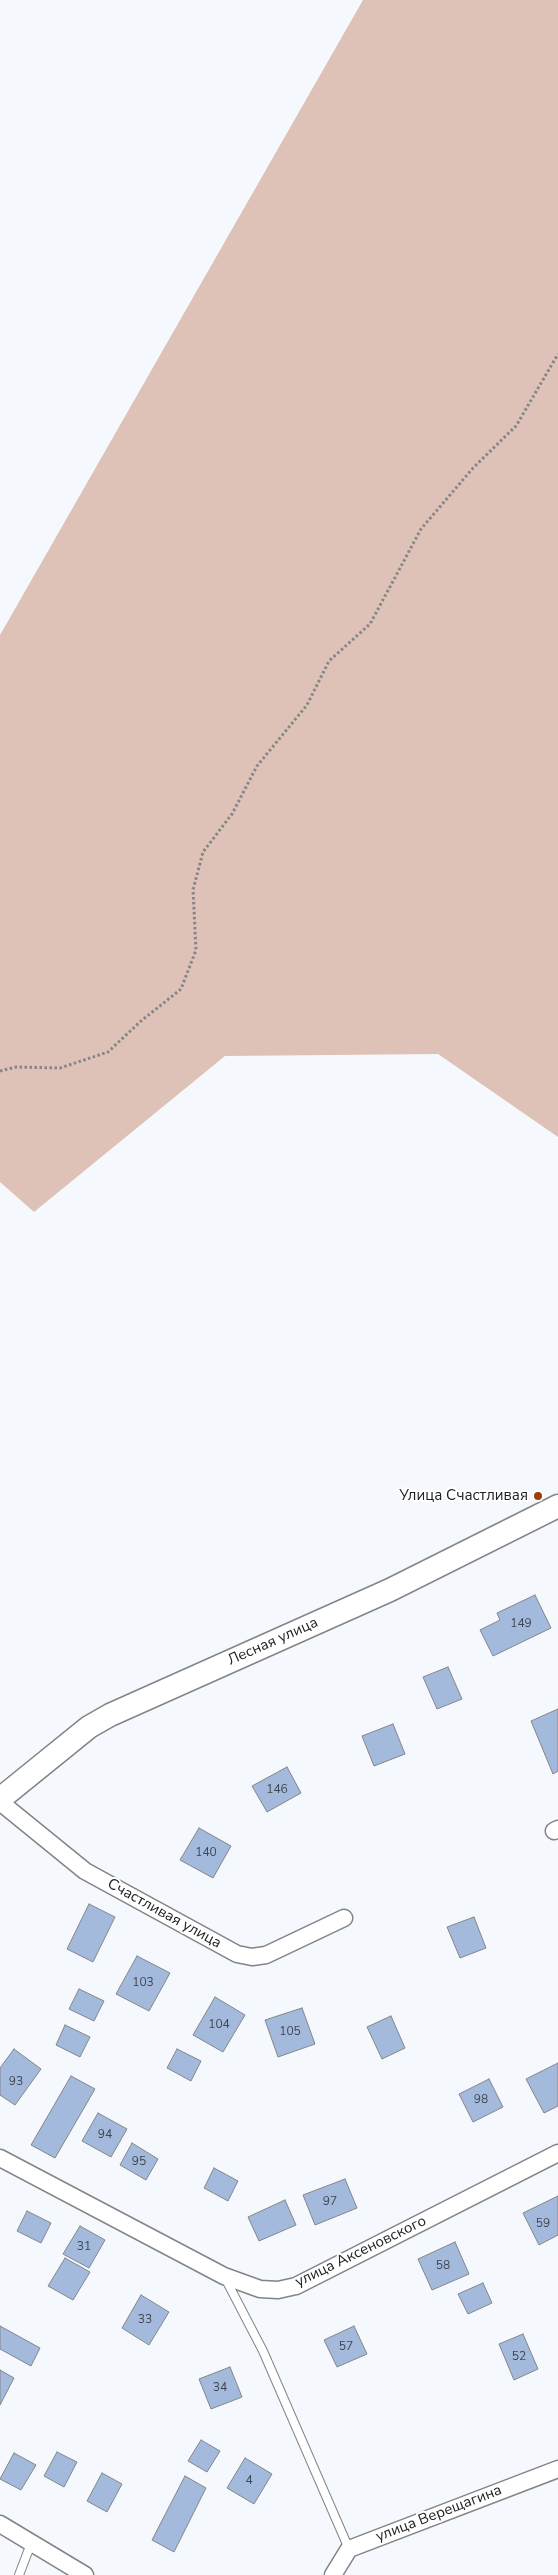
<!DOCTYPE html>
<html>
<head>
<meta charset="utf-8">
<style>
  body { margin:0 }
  canvas { display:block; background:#f5f8fc }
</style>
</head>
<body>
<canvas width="558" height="2575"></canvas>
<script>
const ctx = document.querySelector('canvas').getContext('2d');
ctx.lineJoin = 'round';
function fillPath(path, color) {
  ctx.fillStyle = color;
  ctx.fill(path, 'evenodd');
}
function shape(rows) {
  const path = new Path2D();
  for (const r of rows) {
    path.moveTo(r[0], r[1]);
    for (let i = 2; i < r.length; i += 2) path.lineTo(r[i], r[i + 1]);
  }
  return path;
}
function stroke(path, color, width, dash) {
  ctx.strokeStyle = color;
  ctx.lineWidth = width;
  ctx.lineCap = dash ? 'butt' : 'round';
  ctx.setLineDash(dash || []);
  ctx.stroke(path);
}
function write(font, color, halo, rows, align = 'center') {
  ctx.font = font + ' "Nunito Sans",sans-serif';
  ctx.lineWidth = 4;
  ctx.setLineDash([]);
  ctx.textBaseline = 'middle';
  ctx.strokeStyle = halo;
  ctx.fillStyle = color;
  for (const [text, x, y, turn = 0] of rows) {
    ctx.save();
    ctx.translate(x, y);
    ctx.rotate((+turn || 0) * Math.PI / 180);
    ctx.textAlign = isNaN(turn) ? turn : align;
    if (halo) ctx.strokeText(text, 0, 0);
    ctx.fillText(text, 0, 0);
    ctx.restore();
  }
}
fillPath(shape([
  [363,0,558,0,558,1137,438,1054,225,1056,34,1212,0,1182,0,635]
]), '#dfc2b7');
const building = shape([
  [535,1595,551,1628,493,1656,480,1630,500,1620,497,1613,535,1595],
  [448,1667,462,1699,437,1709,423,1677,448,1667],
  [558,1709,558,1771,553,1774,531,1721,558,1709],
  [393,1724,405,1754,374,1766,362,1736,393,1724],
  [287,1767,301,1793,267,1812,252,1786,287,1767],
  [199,1828,231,1846,213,1878,180,1860,199,1828],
  [89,1904,115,1917,93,1962,67,1949,89,1904],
  [474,1917,486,1948,460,1958,447,1927,474,1917],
  [137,1956,170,1973,149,2011,116,1994,137,1956],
  [79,1989,104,2001,94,2021,69,2009,79,1989],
  [215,1997,245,2015,223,2052,193,2035,215,1997],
  [302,2008,315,2044,278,2057,265,2020,302,2008],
  [391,2016,405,2048,382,2059,367,2027,391,2016],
  [65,2025,90,2037,80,2057,56,2045,65,2025],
  [14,2049,41,2069,15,2105,0,2095,0,2068,14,2049],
  [177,2049,201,2061,191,2081,167,2068,177,2049],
  [558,2063,558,2106,544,2113,526,2079,558,2063],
  [71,2076,95,2089,55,2158,31,2145,71,2076],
  [489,2079,503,2107,473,2122,459,2094,489,2079],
  [98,2113,127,2129,111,2157,82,2141,98,2113],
  [132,2143,158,2159,146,2180,120,2165,132,2143],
  [214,2168,238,2181,228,2201,204,2188,214,2168],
  [345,2179,357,2208,315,2225,303,2195,345,2179],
  [558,2196,558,2235,539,2245,523,2213,558,2196],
  [285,2200,296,2225,259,2241,248,2217,285,2200],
  [27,2211,51,2223,41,2243,17,2231,27,2211],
  [80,2226,105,2240,89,2268,63,2254,80,2226],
  [455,2242,469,2274,432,2290,418,2259,455,2242],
  [65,2258,90,2272,73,2300,48,2286,65,2258],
  [483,2283,492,2303,468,2314,458,2294,483,2283],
  [141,2295,169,2312,149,2345,122,2328,141,2295],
  [0,2326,40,2348,31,2366,0,2349,0,2326],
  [354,2326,367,2354,337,2367,324,2340,354,2326],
  [523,2334,538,2369,514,2380,499,2344,523,2334],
  [230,2367,242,2397,211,2409,199,2379,230,2367],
  [0,2370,14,2378,0,2405,0,2370],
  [201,2440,220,2451,207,2472,188,2461,201,2440],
  [57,2452,77,2462,64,2487,44,2476,57,2452],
  [14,2453,36,2465,21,2490,0,2479,14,2453],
  [245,2458,272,2474,254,2504,227,2488,245,2458],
  [102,2473,122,2484,107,2512,87,2501,102,2473],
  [185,2476,206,2488,174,2552,152,2540,185,2476]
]);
fillPath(building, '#a3badd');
stroke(building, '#848689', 1);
const lane = shape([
  [225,2278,263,2351,349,2549],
  [19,2575,32,2541]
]);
const street = shape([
  [0,1802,85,1871,237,1954,252,1957,266,1955,344,1918],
  [554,1831,558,1829],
  [0,2158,224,2276,260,2289,278,2290,296,2286,558,2153],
  [0,2524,85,2575],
  [333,2575,349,2549,558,2469]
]);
const secondary = shape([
  [0,1799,89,1727,110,1715,390,1590,558,1506]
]);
stroke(lane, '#828488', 10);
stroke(street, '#828488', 19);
stroke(secondary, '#828488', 25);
stroke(shape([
  [0,1071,16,1067,60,1068,108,1052,141,1021,181,989,196,950,193,890,203,852,232,814,257,766,307,705,329,661,370,624,421,529,473,468,516,426,558,354]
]), '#848689', 3, [2.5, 2.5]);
stroke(lane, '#fff', 8);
stroke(street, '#fff', 16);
stroke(secondary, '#fff', 22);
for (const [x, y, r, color] of [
  [538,1496,5,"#a13c0c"]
]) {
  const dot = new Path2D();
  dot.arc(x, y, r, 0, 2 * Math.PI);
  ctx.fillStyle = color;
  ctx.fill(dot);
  stroke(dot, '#fff', 2);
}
write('12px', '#414752', null, [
  ["149",521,1624],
  ["146",277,1790],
  ["140",206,1853],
  ["103",143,1983],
  ["104",219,2025],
  ["105",290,2032],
  ["93",16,2082],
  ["98",481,2100],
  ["94",105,2135],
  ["95",139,2162],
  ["97",330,2202],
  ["59",543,2224],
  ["31",84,2247],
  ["58",443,2266],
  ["33",145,2320],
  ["57",346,2347],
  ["52",519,2357],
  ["34",220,2388],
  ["4",249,2481]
]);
write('15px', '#202123', '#fff', [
  ["Улица Счастливая",528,1496]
], 'right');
write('15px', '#202123', '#fff', [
  ["Лесная улица",273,1642,-24],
  ["Счастливая улица",164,1914,29],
  ["улица Аксеновского",361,2252,-26],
  ["улица Верещагина",439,2514,-21]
]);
</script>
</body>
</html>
